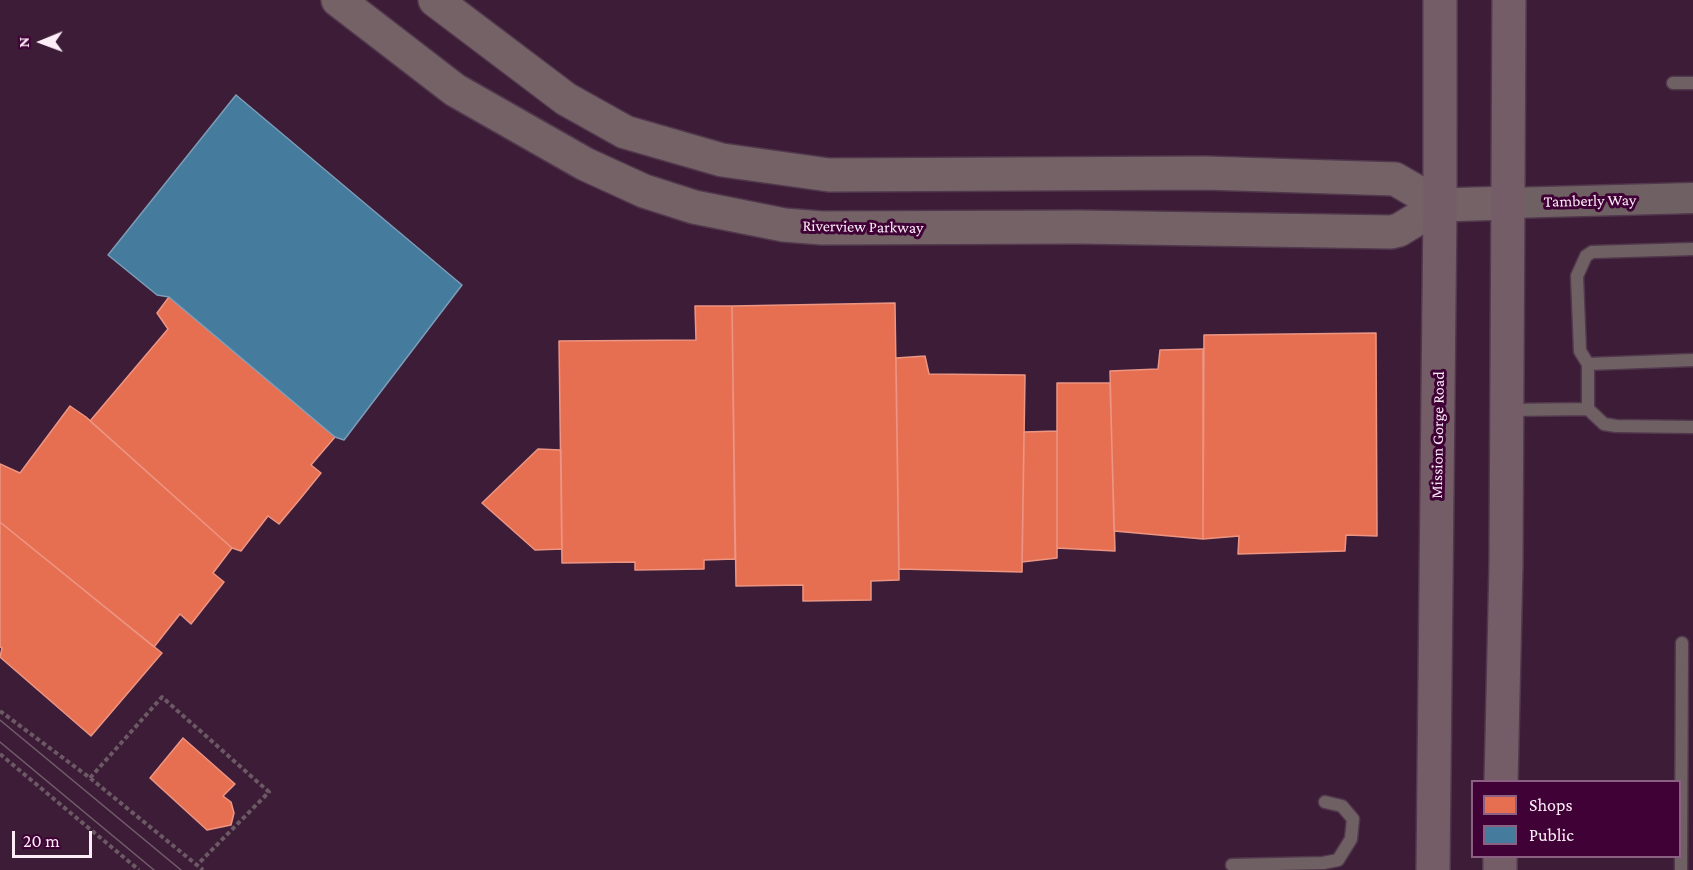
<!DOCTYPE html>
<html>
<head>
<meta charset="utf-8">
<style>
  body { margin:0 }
  #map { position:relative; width:1693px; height:870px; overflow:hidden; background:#3d1c37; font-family:"Crimson Pro",serif }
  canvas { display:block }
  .legend { position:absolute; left:1471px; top:780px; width:210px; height:78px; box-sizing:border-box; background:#400236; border:2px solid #8b6083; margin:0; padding:8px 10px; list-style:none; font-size:18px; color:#fcedf7 }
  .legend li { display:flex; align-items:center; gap:12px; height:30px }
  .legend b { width:30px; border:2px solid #8b6083 }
  .north { position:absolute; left:12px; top:12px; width:60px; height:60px; -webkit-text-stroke:4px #400236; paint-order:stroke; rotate:269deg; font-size:16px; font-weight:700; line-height:24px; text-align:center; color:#fcedf7 }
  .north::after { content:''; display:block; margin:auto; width:21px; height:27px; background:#fcedf7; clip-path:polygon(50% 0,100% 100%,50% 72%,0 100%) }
  .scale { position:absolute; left:12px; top:831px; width:80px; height:27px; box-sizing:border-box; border:3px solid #fcedf7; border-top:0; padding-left:8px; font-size:18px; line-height:21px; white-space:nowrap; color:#fcedf7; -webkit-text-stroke:4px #400236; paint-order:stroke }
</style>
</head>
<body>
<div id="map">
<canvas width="1693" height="870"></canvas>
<ul class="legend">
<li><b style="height:16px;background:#e76f51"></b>Shops</li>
<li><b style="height:16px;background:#457b9d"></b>Public</li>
</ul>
<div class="north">N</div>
<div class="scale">20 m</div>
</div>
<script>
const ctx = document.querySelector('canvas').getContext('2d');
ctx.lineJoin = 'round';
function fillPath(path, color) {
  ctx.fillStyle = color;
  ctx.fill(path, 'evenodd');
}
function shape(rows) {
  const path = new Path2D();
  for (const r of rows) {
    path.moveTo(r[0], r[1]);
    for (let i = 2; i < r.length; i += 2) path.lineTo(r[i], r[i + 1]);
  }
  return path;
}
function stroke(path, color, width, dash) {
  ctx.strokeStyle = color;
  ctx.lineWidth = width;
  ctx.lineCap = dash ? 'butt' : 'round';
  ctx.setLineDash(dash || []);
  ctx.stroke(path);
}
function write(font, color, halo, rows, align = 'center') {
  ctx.font = font + ' "Crimson Pro",serif';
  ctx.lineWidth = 6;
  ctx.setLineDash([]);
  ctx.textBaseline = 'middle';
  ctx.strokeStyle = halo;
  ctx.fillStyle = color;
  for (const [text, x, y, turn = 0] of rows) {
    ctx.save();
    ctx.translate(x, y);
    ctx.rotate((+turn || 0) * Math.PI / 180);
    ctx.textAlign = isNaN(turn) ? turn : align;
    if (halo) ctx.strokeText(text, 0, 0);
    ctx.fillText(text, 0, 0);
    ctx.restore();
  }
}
const shops = shape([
  [169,297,335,437,311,465,321,473,300,499,279,524,268,516,241,551,232,548,90,421,168,329,157,313,169,297],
  [895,303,899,580,871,581,871,600,803,601,803,585,736,586,732,306,895,303],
  [695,306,732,306,735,559,704,560,704,569,635,570,635,562,562,563,559,341,696,340,695,306],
  [1376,333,1377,536,1346,535,1345,551,1238,554,1239,536,1203,539,1204,335,1376,333],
  [1203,349,1203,539,1114,531,1110,371,1158,369,1160,350,1203,349],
  [925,356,929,374,1025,375,1022,572,899,569,896,358,925,356],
  [1057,383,1110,383,1115,551,1057,548,1057,383],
  [70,406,86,417,232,548,213,573,224,582,191,624,180,614,154,647,0,522,0,464,20,473,70,406],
  [1057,431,1057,558,1022,562,1024,432,1057,431],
  [538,449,561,450,562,549,535,550,482,503,538,449],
  [0,522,162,653,91,736,0,657,2,648,0,647,0,522],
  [183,738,235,784,223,796,231,802,234,813,231,825,207,830,150,778,183,738]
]);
fillPath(shops, '#e76f51');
stroke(shops, '#ed9583', 1.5);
const public = shape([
  [236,95,462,285,344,440,335,437,169,297,157,295,108,255,236,95]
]);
fillPath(public, '#457b9d');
stroke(public, '#7c9db8', 1.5);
const service = shape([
  [1673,83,1693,83],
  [1588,364,1580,351,1577,276,1586,256,1592,252,1693,249],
  [1588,409,1604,424,1616,426,1693,427],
  [1507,410,1588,409,1588,364,1693,360],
  [1232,865,1323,863,1338,860,1351,839,1353,819,1342,806,1325,802],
  [1681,870,1682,643]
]);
const tertiary = shape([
  [1508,203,1693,198]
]);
const secondary = shape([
  [338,0,455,90,585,164,644,191,694,207,784,225,822,228,1079,227,1391,232,1399,230,1440,205,1508,203],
  [435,0,566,99,625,132,722,160,829,175,1205,173,1395,179,1440,205]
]);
const primary = shape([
  [1501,782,1506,564,1509,0],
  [1433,870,1440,205,1440,0],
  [1500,870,1500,856]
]);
stroke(service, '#51384c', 15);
stroke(tertiary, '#51384c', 33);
stroke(secondary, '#51384c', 36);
stroke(primary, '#51384c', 36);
stroke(shape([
  [0,711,90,778,203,870],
  [0,754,139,870],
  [90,778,162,697,269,792,197,865]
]), '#6b5963', 4, [4.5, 3]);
stroke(service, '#6f6163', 12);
stroke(tertiary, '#6f6163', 30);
stroke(secondary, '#746267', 33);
stroke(primary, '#745d66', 33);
stroke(shape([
  [0,720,181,870],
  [0,742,154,870]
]), '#705d69', 1.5);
write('16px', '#fcedf7', '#400236', [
  ["Tamberly Way",1590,201,-1],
  ["Riverview Parkway",863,227,1],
  ["Mission Gorge Road",1438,435,-89]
]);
</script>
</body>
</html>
